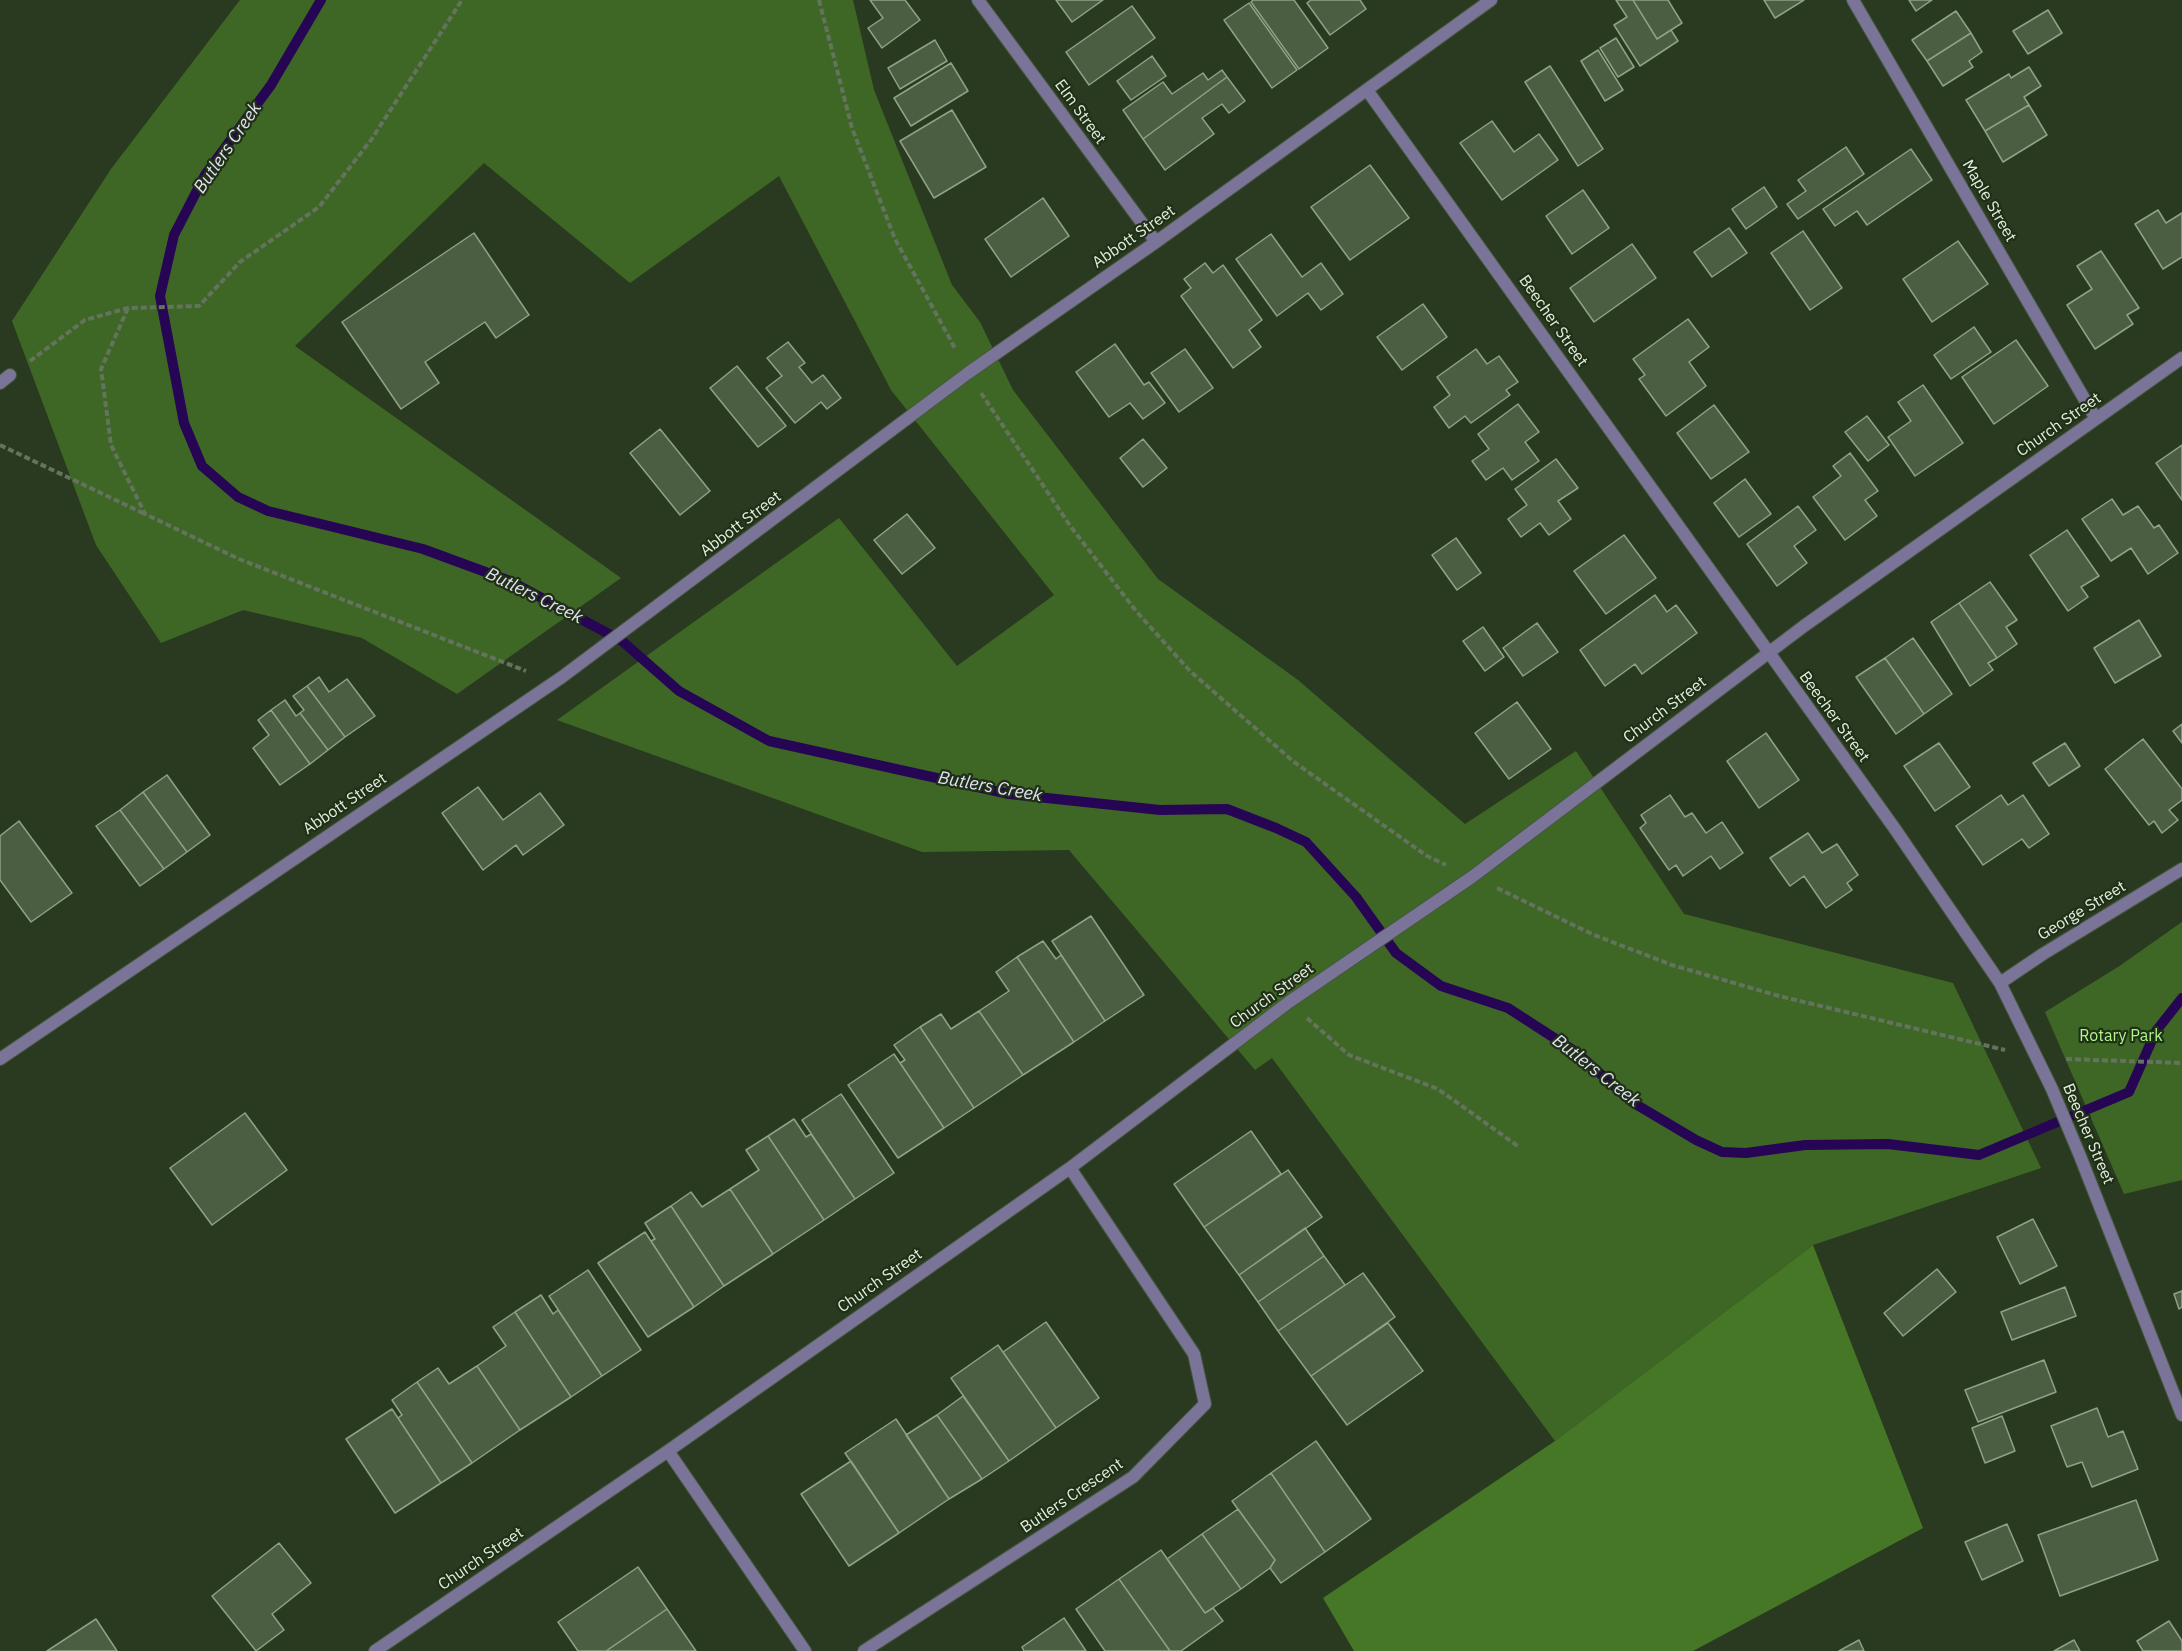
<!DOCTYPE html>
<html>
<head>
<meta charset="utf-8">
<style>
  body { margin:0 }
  canvas { display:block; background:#293a20 }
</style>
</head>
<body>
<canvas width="2182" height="1651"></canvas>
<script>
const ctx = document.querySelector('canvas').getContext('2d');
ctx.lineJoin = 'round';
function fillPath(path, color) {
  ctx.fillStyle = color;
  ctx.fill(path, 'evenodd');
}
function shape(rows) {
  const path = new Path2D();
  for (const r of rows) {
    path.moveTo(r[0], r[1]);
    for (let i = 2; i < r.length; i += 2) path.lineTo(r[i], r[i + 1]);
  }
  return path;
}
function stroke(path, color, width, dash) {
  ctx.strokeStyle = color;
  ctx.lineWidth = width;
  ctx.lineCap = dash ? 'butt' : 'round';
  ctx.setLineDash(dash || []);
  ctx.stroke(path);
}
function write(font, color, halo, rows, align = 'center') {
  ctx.font = font + ' "IBM Plex Sans",sans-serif';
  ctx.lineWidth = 4.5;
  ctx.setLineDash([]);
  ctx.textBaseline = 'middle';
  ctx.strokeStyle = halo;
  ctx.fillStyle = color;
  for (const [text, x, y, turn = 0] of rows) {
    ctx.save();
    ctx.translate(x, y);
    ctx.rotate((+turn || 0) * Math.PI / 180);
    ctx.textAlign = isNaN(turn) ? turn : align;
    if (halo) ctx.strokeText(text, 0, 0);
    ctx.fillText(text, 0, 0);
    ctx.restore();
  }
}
fillPath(shape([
  [240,0,853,0,874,90,952,285,980,322,1013,390,1158,579,1298,680,1465,824,1576,751,1684,914,1953,983,2041,1168,1813,1245,1555,1441,1272,1058,1255,1070,1069,850,922,852,557,720,839,518,957,666,1054,595,891,390,779,176,630,283,484,163,295,346,621,578,457,694,362,638,243,610,161,643,96,545,12,321,111,169],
  [2182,922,2182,1180,2124,1194,2045,1012,2118,967]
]), '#3e6725');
fillPath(shape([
  [1813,1245,1923,1528,1693,1651,1354,1651,1323,1598,1555,1441]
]), '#467726');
stroke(shape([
  [321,0,271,85,205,175,174,235,160,296,184,423,202,466,238,497,268,511,423,549,510,581,622,641,679,691,769,741,1009,794,1160,810,1227,809,1276,828,1306,842,1356,897,1396,953,1441,986,1508,1008,1576,1052,1632,1102,1696,1140,1722,1152,1746,1153,1805,1145,1888,1144,1979,1155,2129,1092,2156,1031,2182,998]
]), '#260654', 10);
const building = shape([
  [870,0,905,0,920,20,882,48,868,28,883,18,870,0],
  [1056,0,1103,0,1072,22,1056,0],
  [1253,0,1294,0,1328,48,1299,69,1251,2,1253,0],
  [1311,0,1360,0,1366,9,1330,35,1307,3,1311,0],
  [1616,0,1633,0,1657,39,1671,30,1678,41,1640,66,1614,25,1627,17,1616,0],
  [1633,0,1668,0,1682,23,1657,39,1633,0],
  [1764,0,1804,0,1775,18,1764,0],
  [1909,0,1932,0,1916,11,1909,0],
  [1249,3,1297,70,1272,88,1224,20,1249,3],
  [1132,6,1155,38,1089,85,1066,52,1132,6],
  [2048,10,2062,33,2028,54,2013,31,2048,10],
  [1956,11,1971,33,1927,61,1912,40,1956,11],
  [1971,33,1982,52,1969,61,1973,67,1943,86,1927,61,1971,33],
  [1616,38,1634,67,1618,77,1600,48,1616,38],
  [935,40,947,61,900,89,888,68,935,40],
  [1598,50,1623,90,1605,101,1581,61,1598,50],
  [1152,56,1166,76,1131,100,1117,81,1152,56],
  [951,63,968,91,911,126,894,98,951,63],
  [1550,66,1603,149,1578,166,1525,82,1550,66],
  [2029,67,2041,86,2024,97,2029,105,1985,131,1966,100,2009,74,2011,78,2029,67],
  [1222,70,1227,77,1143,139,1123,110,1163,82,1172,94,1203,73,1208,80,1222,70],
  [1227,77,1245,101,1229,113,1222,104,1202,118,1214,134,1165,170,1143,139,1227,77],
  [2029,105,2047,135,2003,162,1985,131,2029,105],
  [952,110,986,167,934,198,900,141,952,110],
  [1492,121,1514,152,1539,134,1558,160,1502,200,1460,143,1492,121],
  [1846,147,1864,174,1798,219,1787,204,1806,191,1798,180,1846,147],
  [1911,149,1932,180,1867,225,1857,211,1835,226,1823,209,1911,149],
  [1370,165,1409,218,1350,260,1311,207,1370,165],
  [1764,187,1777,207,1746,229,1732,209,1764,187],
  [1583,190,1609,228,1572,254,1546,216,1583,190],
  [1043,198,1069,236,1011,277,985,239,1043,198],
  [2158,210,2166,223,2182,213,2182,257,2163,269,2135,224,2158,210],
  [1729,228,1747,253,1712,277,1694,252,1729,228],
  [1803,231,1842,288,1810,310,1771,253,1803,231],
  [474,233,529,315,496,338,485,322,425,362,439,383,401,409,342,322,474,233],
  [1271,234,1302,277,1321,263,1343,294,1321,310,1308,293,1277,316,1236,259,1271,234],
  [1958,241,1988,284,1932,322,1903,279,1958,241],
  [1632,244,1656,278,1594,322,1570,288,1632,244],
  [2101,251,2139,308,2127,315,2133,324,2095,349,2067,305,2092,289,2077,266,2101,251],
  [1205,263,1213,273,1223,265,1262,320,1249,330,1261,347,1233,368,1181,296,1191,288,1184,279,1205,263],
  [1423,304,1447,337,1402,370,1377,337,1423,304],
  [1688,319,1709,347,1689,362,1706,386,1666,416,1639,379,1645,375,1633,359,1688,319],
  [1974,327,1991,352,1951,379,1934,355,1974,327],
  [2016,340,2048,386,1994,424,1962,377,2016,340],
  [788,342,805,363,799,367,812,383,823,375,841,398,827,409,821,402,795,423,766,388,782,376,767,358,788,342],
  [1115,344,1144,385,1149,382,1165,403,1143,419,1130,403,1109,417,1076,372,1115,344],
  [1185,349,1213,388,1179,412,1151,373,1185,349],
  [1476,349,1487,364,1499,356,1518,382,1506,390,1510,395,1471,423,1465,416,1449,428,1434,407,1450,395,1437,377,1476,349],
  [737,366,786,426,758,447,710,388,737,366],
  [1923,385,1963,443,1915,476,1888,437,1911,421,1898,402,1923,385],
  [1518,404,1539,432,1525,442,1539,461,1512,480,1503,468,1486,480,1472,461,1489,449,1478,434,1518,404],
  [1714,405,1749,452,1711,479,1677,433,1714,405],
  [1867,416,1889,445,1868,461,1845,432,1867,416],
  [660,429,710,491,680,515,630,453,660,429],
  [1143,439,1167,468,1143,487,1120,458,1143,439],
  [2182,445,2182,500,2156,463,2182,445],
  [1850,453,1878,491,1865,500,1877,516,1845,540,1813,497,1841,476,1833,466,1850,453],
  [1556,459,1578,488,1558,501,1571,519,1549,535,1540,523,1521,537,1508,519,1527,505,1515,489,1556,459],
  [1745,479,1771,514,1739,537,1714,503,1745,479],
  [2112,499,2123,515,2138,506,2154,528,2159,525,2178,553,2148,574,2131,548,2111,561,2082,519,2112,499],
  [1798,506,1816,530,1794,546,1807,563,1777,586,1747,544,1798,506],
  [907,514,935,548,902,574,874,540,907,514],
  [2067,530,2099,576,2081,587,2088,597,2068,611,2030,555,2067,530],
  [1624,535,1656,578,1606,614,1574,571,1624,535],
  [1456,538,1481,573,1457,590,1432,555,1456,538],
  [1990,582,2017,620,2006,627,2017,644,1997,658,1959,603,1990,582],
  [1655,595,1667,612,1676,605,1697,633,1642,674,1635,664,1605,686,1580,650,1655,595],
  [1959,603,1997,658,1988,663,1993,670,1970,686,1931,622,1959,603],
  [2139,620,2161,656,2115,683,2094,648,2139,620],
  [1537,623,1558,652,1523,676,1503,648,1537,623],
  [1483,627,1504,657,1485,671,1463,641,1483,627],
  [1913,638,1952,694,1924,714,1885,658,1913,638],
  [1885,658,1924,714,1896,734,1856,677,1885,658],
  [319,677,329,692,347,679,375,716,345,737,307,686,319,677],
  [307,686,345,737,328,750,300,713,304,710,293,696,307,686],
  [285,700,296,716,300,713,328,750,310,764,271,710,285,700],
  [1517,702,1551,749,1509,779,1475,733,1517,702],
  [271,710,310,764,280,785,253,748,269,735,258,720,271,710],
  [2182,724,2182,743,2173,731,2182,724],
  [1766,733,1799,780,1759,808,1727,761,1766,733],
  [2143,739,2182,789,2182,800,2169,810,2178,820,2162,833,2154,821,2149,825,2105,769,2143,739],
  [1939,743,1970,787,1935,811,1904,766,1939,743],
  [2065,743,2080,766,2049,786,2033,763,2065,743],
  [167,775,210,835,187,852,143,792,167,775],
  [478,787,503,820,540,793,564,825,523,855,516,845,483,870,442,813,478,787],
  [143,792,187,852,164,869,120,810,143,792],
  [1670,795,1685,817,1692,813,1706,833,1722,822,1743,853,1720,869,1711,856,1683,876,1676,865,1669,870,1640,828,1646,823,1641,815,1670,795],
  [2001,795,2008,805,2023,795,2049,834,2029,848,2022,839,1983,865,1956,826,2001,795],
  [120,810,164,869,140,886,96,826,120,810],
  [19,821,72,893,31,922,0,880,0,836,19,821],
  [1808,833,1822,853,1837,844,1858,875,1847,883,1852,890,1826,908,1804,876,1790,886,1770,858,1808,833],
  [1091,916,1144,995,1105,1021,1052,941,1091,916],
  [1043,941,1056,959,1061,955,1105,1021,1074,1042,1017,957,1043,941],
  [1017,957,1074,1042,1023,1075,979,1011,1009,991,996,972,1017,957],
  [979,1011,1023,1075,974,1108,920,1027,941,1014,951,1029,979,1011],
  [920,1027,974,1108,944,1128,900,1063,905,1060,894,1045,920,1027],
  [894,1054,944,1128,898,1158,848,1085,894,1054],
  [841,1094,894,1173,855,1199,802,1120,841,1094],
  [245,1113,287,1170,212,1225,170,1168,245,1113],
  [794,1119,806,1137,811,1134,855,1199,824,1220,768,1136,794,1119],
  [1251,1131,1281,1174,1204,1227,1174,1184,1251,1131],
  [768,1136,824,1220,773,1254,730,1189,759,1170,746,1150,768,1136],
  [1288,1170,1322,1217,1239,1275,1204,1227,1288,1170],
  [730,1189,773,1254,724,1286,671,1206,691,1192,702,1207,730,1189],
  [671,1206,724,1286,694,1307,651,1241,655,1239,645,1223,671,1206],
  [2033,1219,2057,1266,2020,1284,1997,1237,2033,1219],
  [1305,1228,1324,1256,1258,1302,1239,1275,1305,1228],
  [645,1232,694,1307,648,1337,598,1263,645,1232],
  [1324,1256,1345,1285,1278,1331,1258,1302,1324,1256],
  [1937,1269,1956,1292,1903,1336,1884,1313,1937,1269],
  [588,1270,641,1350,602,1376,549,1296,588,1270],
  [1363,1273,1395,1317,1311,1376,1278,1331,1363,1273],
  [2065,1287,2076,1316,2012,1340,2001,1312,2065,1287],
  [2182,1291,2182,1307,2179,1309,2174,1294,2182,1291],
  [541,1295,553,1314,558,1310,602,1376,571,1397,515,1312,541,1295],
  [515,1312,571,1397,520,1430,477,1366,506,1346,493,1327,515,1312],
  [1046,1322,1099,1398,1056,1428,1003,1352,1046,1322],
  [1388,1323,1423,1371,1347,1425,1311,1376,1388,1323],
  [998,1345,1056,1428,1009,1461,951,1378,998,1345],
  [2044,1360,2056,1392,1978,1422,1965,1390,2044,1360],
  [477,1366,520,1430,472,1463,417,1382,438,1368,449,1384,477,1366],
  [417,1382,472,1463,441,1483,398,1418,402,1415,392,1400,417,1382],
  [963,1396,1009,1461,982,1479,937,1415,963,1396],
  [2097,1408,2108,1437,2123,1431,2138,1469,2092,1487,2082,1462,2067,1467,2051,1426,2097,1408],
  [392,1409,441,1483,395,1513,346,1439,392,1409],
  [937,1415,982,1479,949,1499,906,1435,937,1415],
  [2002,1416,2015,1451,1985,1463,1972,1428,2002,1416],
  [896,1419,949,1499,899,1533,845,1453,896,1419],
  [1316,1441,1371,1519,1325,1552,1271,1473,1316,1441],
  [851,1461,899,1533,849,1566,801,1494,851,1461],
  [1271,1473,1325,1552,1281,1583,1270,1568,1275,1560,1232,1501,1271,1473],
  [2136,1500,2158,1560,2060,1596,2038,1535,2136,1500],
  [1238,1509,1275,1560,1270,1568,1241,1589,1202,1534,1238,1509],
  [2007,1524,2023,1561,1982,1580,1965,1542,2007,1524],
  [1202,1534,1241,1589,1205,1613,1167,1559,1202,1534],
  [279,1543,311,1583,272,1614,284,1630,256,1651,212,1596,279,1543],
  [1161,1550,1205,1613,1213,1608,1223,1621,1181,1651,1170,1651,1119,1579,1161,1550],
  [638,1567,667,1609,606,1651,578,1651,558,1622,638,1567],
  [1119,1579,1170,1651,1105,1651,1076,1609,1119,1579],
  [667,1609,696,1651,606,1651,667,1609],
  [1064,1618,1086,1651,1024,1651,1022,1647,1064,1618],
  [96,1619,117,1651,47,1651,96,1619],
  [2169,1621,2182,1641,2182,1651,2143,1651,2137,1641,2169,1621],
  [1859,1640,1864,1651,1839,1651,1859,1640],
  [2074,1640,2080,1651,2054,1651,2074,1640]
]);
fillPath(building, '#4c5e42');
stroke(building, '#8ea384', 1.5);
const minor = shape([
  [978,0,1156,242],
  [1853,0,2096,419],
  [1367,90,1895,829,2000,983,2052,1089,2080,1156,2182,1415],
  [0,383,10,375],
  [2000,983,2043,954,2182,869],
  [0,1059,562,677,968,373,1156,242,1491,0],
  [668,1451,805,1651],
  [375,1651,668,1451,1070,1168,1289,1002,1472,877,1804,626,2182,358],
  [864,1651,1133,1477,1205,1404,1194,1354,1070,1168]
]);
stroke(minor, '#47573e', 14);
stroke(shape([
  [819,0,852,128,895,239,956,350],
  [128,308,101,369,111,445,145,514,239,559,526,671],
  [30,361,85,320,128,308,199,306,240,262,319,207,371,140,462,0],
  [981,393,1071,527,1136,611,1190,671,1294,762,1427,856,1446,865],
  [0,445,145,514],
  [1497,888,1594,935,1672,965,1779,996,2005,1050],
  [1307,1018,1349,1055,1438,1089,1519,1147],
  [2066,1059,2182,1063]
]), '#64735d', 4, [6, 3]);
stroke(minor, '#7b7499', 12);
write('16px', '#e3eede', '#1f3016', [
  ["Elm Street",1080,112,54],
  ["Maple Street",1989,201,60],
  ["Abbott Street",1134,237,-35],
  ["Beecher Street",1553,321,55],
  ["Church Street",2059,425,-35],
  ["Abbott Street",741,524,-37],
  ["Church Street",1665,710,-37],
  ["Beecher Street",1834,717,54],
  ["Abbott Street",345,804,-34],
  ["George Street",2082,911,-31],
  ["Church Street",1272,996,-36],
  ["Beecher Street",2088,1134,67],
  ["Church Street",880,1281,-35],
  ["Butlers Crescent",1072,1496,-34],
  ["Church Street",481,1559,-34]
]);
write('16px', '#b0f58a', '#1f3016', [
  ["Rotary Park",2121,1036]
]);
write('italic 18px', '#e4e0f7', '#1f3016', [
  ["Butlers Creek",228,148,-56],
  ["Butlers Creek",534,596,26],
  ["Butlers Creek",990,787,10],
  ["Butlers Creek",1596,1071,38]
]);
</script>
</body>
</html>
